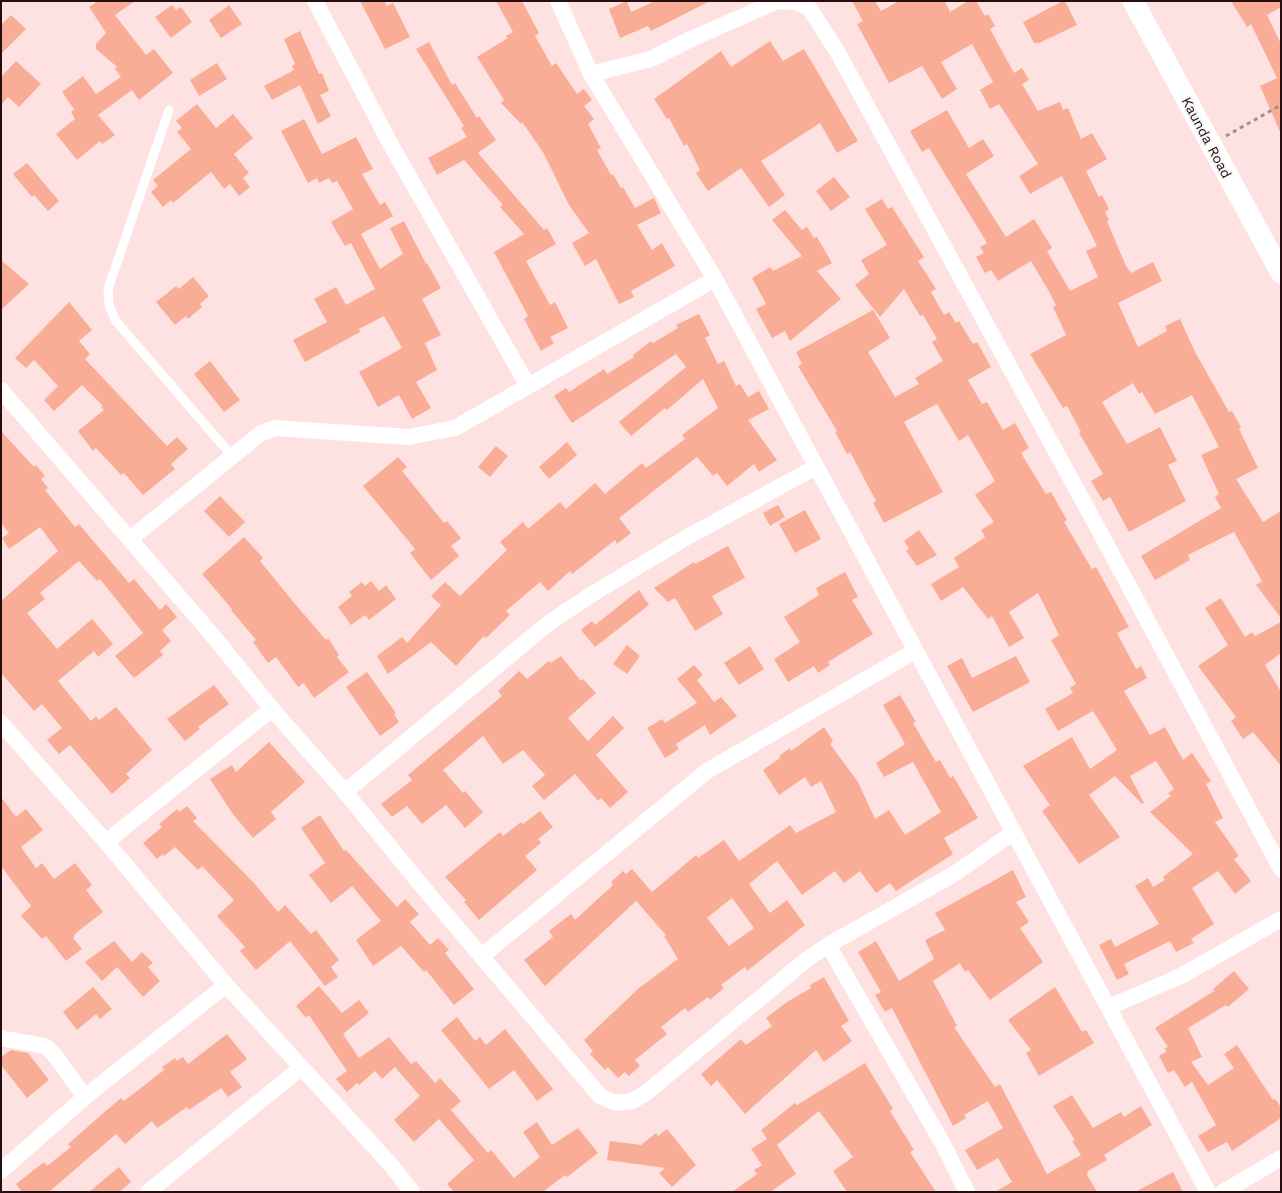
<!DOCTYPE html>
<html>
<head>
<meta charset="utf-8">
<style>
  body { margin:0 }
  #map { position:relative; width:1282px; height:1193px; overflow:hidden; background:#fee1e1; font-family:"Work Sans",sans-serif }
  canvas { display:block }
  .frame { position:absolute; inset:0; border:2px solid #260e10; pointer-events:none }
</style>
</head>
<body>
<div id="map">
<canvas width="1282" height="1193"></canvas>
<div class="frame"></div>
</div>
<script>
const ctx = document.querySelector('canvas').getContext('2d');
ctx.lineJoin = 'round';
function fillPath(path, color) {
  ctx.fillStyle = color;
  ctx.fill(path, 'evenodd');
}
function shape(rows) {
  const path = new Path2D();
  for (const r of rows) {
    path.moveTo(r[0], r[1]);
    for (let i = 2; i < r.length; i += 2) path.lineTo(r[i], r[i + 1]);
  }
  return path;
}
function stroke(path, color, width, dash) {
  ctx.strokeStyle = color;
  ctx.lineWidth = width;
  ctx.lineCap = dash ? 'butt' : 'round';
  ctx.setLineDash(dash || []);
  ctx.stroke(path);
}
function write(font, color, halo, rows, align = 'center') {
  ctx.font = font + ' "Work Sans",sans-serif';
  ctx.lineWidth = 4;
  ctx.setLineDash([]);
  ctx.textBaseline = 'middle';
  ctx.strokeStyle = halo;
  ctx.fillStyle = color;
  for (const [text, x, y, turn = 0] of rows) {
    ctx.save();
    ctx.translate(x, y);
    ctx.rotate((+turn || 0) * Math.PI / 180);
    ctx.textAlign = isNaN(turn) ? turn : align;
    if (halo) ctx.strokeText(text, 0, 0);
    ctx.fillText(text, 0, 0);
    ctx.restore();
  }
}
fillPath(shape([
  [98,1,135,1,115,15,146,55,154,49,173,73,139,100,132,90,98,115,115,135,102,144,100,141,77,160,56,134,75,119,71,112,74,109,62,92,83,76,96,94,121,77,115,69,117,67,96,49,96,44,106,33,89,7],
  [360,1,384,1,387,6,393,3,410,37,385,49],
  [496,1,522,1,539,33,535,36,552,66,556,63,577,94,584,89,592,100,584,106,594,119,588,124,601,148,597,150,611,175,613,174,621,188,623,187,635,208,654,198,661,213,637,225,652,250,662,243,675,266,631,291,634,297,619,304,596,259,585,266,572,243,589,233,569,205,543,152,522,122,521,124,501,103,504,100,477,57,508,38,506,36,513,32],
  [627,1,631,12,655,1,710,1,651,31,648,26,620,38,609,9],
  [852,1,875,1,881,11,899,1,945,1,950,12,968,1,976,1,985,16,988,14,995,26,990,29,1014,73,1022,68,1029,80,1022,84,1038,111,1060,102,1063,110,1068,108,1081,139,1092,133,1107,159,1086,171,1099,197,1102,195,1109,209,1105,212,1109,220,1107,221,1126,266,1131,273,1153,262,1162,281,1118,303,1138,347,1167,331,1165,326,1180,319,1195,352,1229,412,1232,411,1241,427,1239,429,1258,468,1236,479,1263,522,1281,511,1281,618,1256,585,1262,581,1234,532,1188,555,1190,560,1155,580,1141,556,1221,508,1215,497,1219,494,1201,455,1219,447,1192,395,1155,414,1142,392,1139,394,1133,383,1102,402,1127,444,1160,427,1177,461,1168,465,1186,501,1129,532,1110,497,1103,501,1091,481,1103,474,1079,433,1081,432,1067,406,1063,408,1030,354,1066,335,1053,307,1056,305,1047,288,1031,261,998,281,991,270,985,273,976,257,984,253,980,247,987,243,929,148,922,152,910,131,947,110,969,148,983,139,994,156,966,174,1006,237,1034,219,1052,248,1047,251,1070,291,1098,277,1086,251,1097,246,1062,176,1030,194,1019,176,1038,164,999,104,990,109,980,90,993,82,972,44,941,62,957,89,942,99,922,66,889,83,857,24,863,21],
  [1063,1,1065,1,1077,25,1039,43,1034,43,1023,22],
  [1231,1,1281,1,1281,7,1267,15,1281,44,1281,134,1260,86,1277,78,1251,24,1247,27],
  [172,5,176,10,181,7,192,22,171,38,155,17],
  [229,5,242,24,221,38,209,20],
  [11,15,26,29,1,54,1,25],
  [300,31,319,74,322,73,329,91,320,95,331,116,318,124,300,85,272,100,264,86,294,70,292,66,295,64,284,39],
  [770,41,783,61,804,49,858,141,837,153,820,123,761,161,785,195,769,207,741,168,708,191,696,173,700,170,687,144,684,146,669,118,667,119,654,99,721,51,731,67],
  [429,42,452,85,455,83,477,118,479,116,496,140,478,153,544,230,547,228,556,244,526,261,550,305,555,302,568,328,550,337,554,343,541,351,524,319,528,316,494,252,524,234,500,207,503,205,464,160,437,175,428,158,467,137,461,128,464,126,416,49],
  [16,61,41,84,19,107,8,97,1,105,1,77],
  [217,63,227,79,199,96,190,80],
  [197,104,216,128,233,114,253,138,234,154,249,173,243,178,250,187,239,196,230,184,224,189,211,172,173,203,171,200,163,207,151,192,158,186,153,180,191,149,177,132,182,128,176,121],
  [304,119,322,154,356,137,373,169,362,174,380,205,385,202,393,216,361,234,380,269,403,254,390,228,404,221,426,264,427,263,441,288,422,299,441,335,425,343,437,370,416,382,431,408,412,419,399,395,378,407,359,372,402,348,384,316,359,329,360,332,305,362,293,340,327,322,314,299,336,287,346,305,375,289,351,243,345,246,331,222,353,209,337,181,332,183,329,178,319,183,317,178,308,183,281,131],
  [27,163,59,201,48,211,34,195,32,197,13,174],
  [834,177,850,197,831,211,816,191],
  [882,199,888,209,892,207,924,257,918,261,936,289,931,292,944,315,949,312,956,323,959,321,973,344,977,342,991,367,968,380,982,404,987,402,1003,430,1015,423,1029,448,1021,453,1046,494,1051,492,1067,520,1064,522,1092,569,1096,567,1129,627,1117,633,1136,669,1141,666,1147,678,1124,691,1150,735,1165,727,1183,760,1192,753,1211,781,1206,784,1223,818,1215,822,1239,856,1234,859,1251,881,1235,894,1218,871,1192,888,1214,924,1191,939,1194,943,1176,952,1170,941,1124,964,1129,974,1117,980,1099,945,1111,939,1115,947,1159,924,1135,886,1148,878,1153,887,1165,880,1163,877,1193,854,1150,812,1171,796,1168,793,1174,789,1156,761,1130,776,1144,803,1142,804,1115,776,1089,795,1120,837,1079,864,1042,811,1050,805,1023,766,1072,737,1090,769,1117,750,1093,711,1058,731,1045,709,1073,693,1070,688,1076,684,1051,640,1059,635,1038,593,1009,612,1024,638,1009,647,992,616,988,619,963,587,941,601,931,584,959,567,954,558,985,537,981,530,994,522,975,495,995,481,968,435,959,441,937,404,904,422,943,492,884,523,873,503,876,501,850,452,847,454,835,432,837,431,798,366,802,364,796,352,873,310,890,338,868,352,895,397,919,384,915,378,943,361,932,342,937,339,923,315,920,316,904,289,880,317,855,285,869,274,861,260,887,245,865,209],
  [785,210,802,230,807,227,814,238,817,237,832,263,817,271,841,299,790,341,785,331,772,338,756,309,766,304,752,278,770,267,773,271,802,256,772,220],
  [1,260,29,284,1,310],
  [193,277,209,296,200,304,202,307,188,319,186,316,175,325,156,302,176,286,179,289],
  [69,302,92,330,79,341,90,354,85,359,167,446,177,437,188,449,171,464,175,469,143,495,124,473,121,475,96,448,93,451,78,431,104,410,101,407,102,405,82,385,54,411,44,400,58,386,34,360,26,368,15,358],
  [699,314,710,335,705,338,718,364,724,361,736,386,740,384,748,397,759,391,769,409,748,420,777,460,759,472,754,464,727,486,717,473,713,476,697,457,619,518,631,533,617,544,615,540,572,574,570,571,548,591,540,582,506,611,510,615,486,638,484,636,456,666,431,642,388,674,377,656,402,637,407,643,441,605,431,596,445,582,460,596,507,550,500,542,523,522,528,529,560,502,566,509,595,483,605,494,642,463,646,468,685,439,682,435,718,408,703,379,667,410,665,408,631,436,619,422,686,367,676,354,572,423,554,396,566,388,569,392,604,369,607,374,634,357,633,355,651,341,653,343,678,328,676,325],
  [210,361,240,400,224,412,194,374],
  [1,431,34,467,36,465,45,476,41,479,48,488,45,490,75,527,79,524,129,583,134,579,160,610,166,604,177,617,162,630,171,641,160,651,163,655,134,678,115,656,143,633,100,579,97,581,79,561,40,593,45,599,27,613,57,649,92,619,113,644,98,657,94,651,58,681,91,721,96,716,99,720,116,707,152,750,126,774,130,778,112,794,70,745,59,754,47,740,62,728,42,704,34,711,1,673,1,601,58,551,40,527,9,549,2,538,9,533,1,523],
  [567,442,577,455,549,479,539,467],
  [496,446,508,456,490,477,478,467],
  [398,457,407,467,402,471,444,523,447,521,461,538,451,546,459,556,431,580,410,553,415,549,363,486],
  [220,496,245,522,229,537,204,511],
  [778,505,785,517,770,526,763,513],
  [805,510,821,539,795,553,779,524],
  [919,530,937,555,917,566,906,551,909,549,904,541],
  [244,537,263,558,260,561,295,604,326,640,328,638,339,655,337,657,349,672,314,698,304,683,298,687,276,657,268,663,253,642,256,640,231,610,232,609,202,574],
  [728,546,745,578,712,596,723,614,695,631,675,598,668,602,654,588,694,562,695,564],
  [845,572,858,597,852,600,873,634,828,662,830,665,818,673,814,666,788,682,774,659,800,642,784,617,819,595,816,588],
  [371,581,379,591,386,585,396,599,369,620,365,615,351,625,338,607,352,596,349,592,362,582,365,586],
  [639,590,649,605,595,647,581,630,592,621,595,625],
  [1221,598,1245,637,1252,632,1255,636,1281,622,1281,653,1265,665,1281,692,1281,766,1253,732,1243,739,1231,721,1236,717,1198,666,1228,645,1205,608],
  [627,645,640,656,627,674,613,664],
  [750,646,764,669,739,685,724,663],
  [561,656,581,681,583,679,596,693,568,718,588,741,613,716,624,728,596,755,628,792,610,808,601,798,598,801,575,774,544,800,532,786,545,775,523,750,503,764,483,736,443,770,463,793,465,791,483,812,465,828,446,805,422,824,407,806,392,817,381,804,412,780,408,775,502,696,498,691,519,671,527,679,549,661,551,663],
  [1016,656,1030,682,973,712,947,666,962,658,972,678],
  [694,665,703,675,697,680,714,702,721,697,737,716,710,735,705,725,676,744,679,749,665,758,647,728,662,719,665,723,697,703,677,679],
  [367,672,396,713,394,714,399,722,380,736,346,687],
  [214,685,229,704,198,727,200,729,185,741,167,719],
  [900,695,916,722,913,723,936,762,940,760,950,778,953,776,978,818,944,838,953,854,896,891,890,883,876,893,860,871,844,883,835,871,802,895,777,861,749,884,770,913,787,900,805,925,747,971,745,967,721,985,724,988,710,1000,708,997,688,1012,685,1008,661,1027,667,1034,635,1060,640,1066,629,1076,625,1072,618,1078,608,1067,605,1070,590,1054,593,1051,584,1040,639,988,678,959,664,936,666,935,636,901,545,986,524,960,553,937,549,931,571,914,575,920,613,885,611,882,623,871,626,874,632,869,652,892,696,855,698,858,724,840,739,861,790,825,796,833,836,812,821,781,811,787,805,777,779,795,763,770,780,758,779,756,790,748,791,751,824,727,833,741,830,744,858,782,875,819,889,810,905,835,941,812,913,762,884,777,876,763,905,744,883,705],
  [732,898,754,928,729,946,707,918],
  [269,742,305,782,271,812,276,819,253,838,232,813,210,779,232,765,236,772],
  [1,797,16,817,26,809,43,830,21,847,36,868,42,863,54,879,75,863,92,885,86,890,103,912,76,933,73,938,82,949,66,961,46,936,42,939,21,916,31,906,1,866],
  [187,806,197,818,193,821,254,883,278,912,285,905,311,934,316,930,339,960,331,967,338,977,325,986,290,941,256,970,240,951,245,947,217,916,234,900,202,866,198,870,175,847,164,856,163,854,157,859,143,843,162,827,159,824,177,809,179,812],
  [540,811,553,827,538,839,541,843,525,856,537,870,479,920,464,902,466,900,445,877,500,832,503,836,521,822,523,824],
  [320,815,344,851,346,850,397,907,405,899,419,914,410,922,430,945,438,938,449,950,445,953,474,989,454,1005,426,970,424,972,401,946,373,966,356,940,381,921,352,886,331,903,309,875,325,863,301,828],
  [1013,870,1026,897,1016,902,1029,922,1020,928,1043,962,990,1000,968,970,965,972,960,963,933,981,957,1026,954,1027,995,1087,1000,1084,1047,1174,1081,1155,1072,1141,1075,1140,1053,1106,1072,1095,1093,1128,1121,1112,1124,1117,1141,1106,1152,1125,1104,1155,1107,1160,1088,1171,1087,1175,1097,1192,995,1192,1012,1182,998,1158,977,1170,965,1150,1003,1128,988,1101,964,1115,966,1118,953,1126,892,1008,885,1012,875,995,881,992,858,952,876,941,899,981,934,959,925,940,945,930,935,913],
  [114,941,132,962,142,952,153,963,148,967,160,981,143,997,117,967,102,981,85,962],
  [1234,971,1249,989,1228,1007,1226,1005,1188,1028,1202,1057,1191,1062,1208,1085,1234,1068,1224,1054,1237,1045,1273,1100,1275,1099,1281,1107,1281,1118,1232,1151,1227,1142,1208,1152,1198,1136,1216,1125,1192,1082,1185,1087,1174,1070,1168,1073,1159,1056,1166,1052,1165,1048,1168,1047,1155,1028,1214,991,1213,989],
  [824,977,849,1021,841,1026,852,1041,824,1062,816,1050,745,1114,717,1080,711,1086,701,1074,741,1039,746,1045,772,1026,766,1018,787,1002,811,988,810,985],
  [319,986,342,1013,359,1000,369,1013,343,1034,359,1058,389,1037,411,1064,416,1061,435,1083,440,1078,461,1101,451,1110,488,1153,491,1150,514,1178,540,1157,523,1132,537,1122,552,1145,578,1128,598,1153,567,1177,565,1175,543,1192,454,1192,447,1184,474,1160,439,1119,414,1142,394,1120,420,1096,395,1067,382,1079,375,1071,359,1085,357,1083,347,1092,336,1079,347,1071,309,1015,306,1018,296,1006],
  [93,987,112,1009,100,1019,96,1014,77,1030,63,1012],
  [1055,987,1082,1032,1086,1030,1094,1043,1039,1076,1026,1053,1031,1050,1008,1020],
  [457,1017,475,1041,480,1037,486,1045,505,1029,553,1089,537,1101,514,1070,489,1089,441,1030],
  [227,1034,247,1059,230,1072,242,1087,228,1097,221,1088,189,1110,187,1107,157,1128,152,1121,125,1144,116,1134,49,1192,22,1192,16,1184,44,1162,47,1166,71,1147,68,1144,108,1109,121,1098,124,1101,164,1070,162,1067,175,1058,177,1061,183,1057,188,1064],
  [11,1050,28,1053,49,1080,27,1098,1,1065,1,1057],
  [865,1063,893,1109,890,1111,914,1150,910,1152,936,1192,847,1192,833,1171,853,1157,819,1111,777,1145,796,1174,770,1192,732,1192,757,1174,754,1170,762,1165,751,1149,767,1139,761,1130,795,1103,797,1105],
  [667,1129,696,1165,672,1187,659,1173,665,1168,607,1160,610,1141,641,1145,656,1133,658,1136],
  [119,1167,131,1182,119,1192,89,1192],
  [1173,1172,1183,1192,1135,1192]
]), '#faad96');
stroke(shape([
  [1226,136,1281,105]
]), '#a88d8e', 3, [4, 4]);
stroke(shape([
  [169,110,108,289,109,304,115,320,232,456]
]), '#fff', 9);
stroke(shape([
  [315,1,391,145,528,386],
  [558,1,591,74,715,279,1208,1192],
  [591,74,651,59,691,39,778,1,797,2,810,9,838,53,1095,523,1281,869],
  [1,390,214,637,272,709,345,792,431,897,600,1096,616,1103,632,1101,646,1093,806,960,828,945,954,874,1014,832],
  [130,539,260,434,275,428,409,437,455,428,715,279],
  [1,723,106,842,226,985,391,1165,412,1192],
  [345,792,550,622,594,593,689,536,816,467],
  [106,842,272,709],
  [828,945,943,1144,967,1192],
  [482,956,707,771,915,651],
  [1109,1007,1181,976,1281,919],
  [1,1038,45,1046,53,1053,85,1097],
  [1,1171,85,1097,226,985],
  [148,1192,301,1068],
  [1223,1192,1281,1158]
]), '#fff', 16);
stroke(shape([
  [1133,1,1281,273]
]), '#fff', 21);
write('14px', '#260e10', '#f6f6f6', [
  ["Kaunda Road",1206,138,62]
]);
</script>
</body>
</html>
